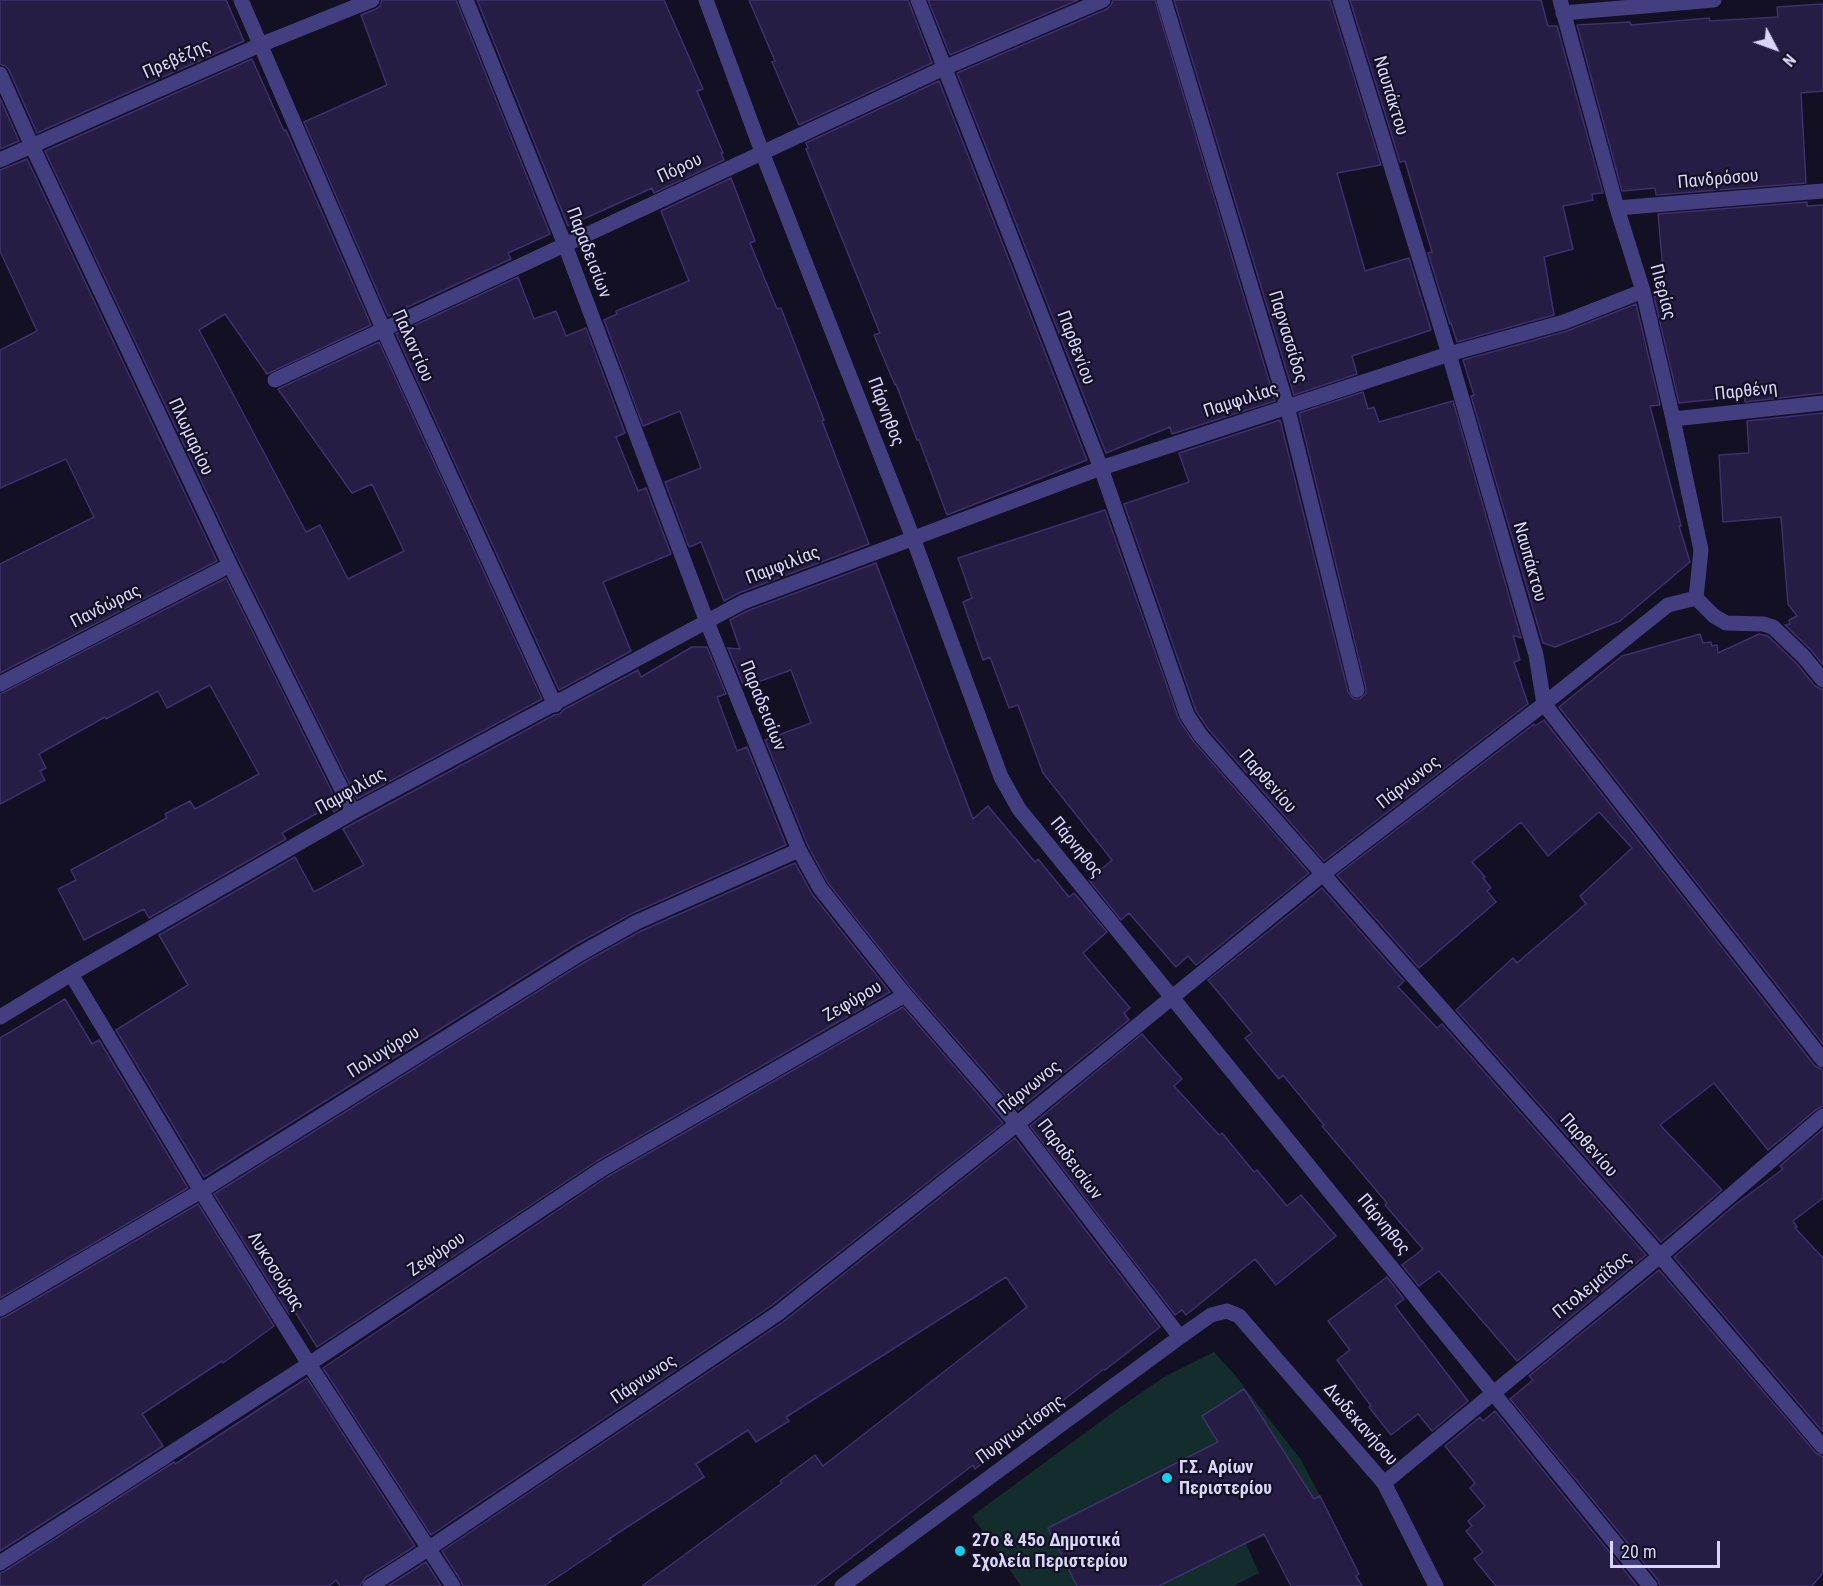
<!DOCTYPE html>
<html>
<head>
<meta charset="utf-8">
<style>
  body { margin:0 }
  #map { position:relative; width:1823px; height:1586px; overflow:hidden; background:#131023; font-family:"Roboto Condensed",sans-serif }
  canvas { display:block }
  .north { position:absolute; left:1745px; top:18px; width:60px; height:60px; -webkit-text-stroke:4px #131023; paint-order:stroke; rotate:131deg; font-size:16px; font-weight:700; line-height:24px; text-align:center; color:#dad5fc }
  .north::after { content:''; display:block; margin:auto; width:21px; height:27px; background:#dad5fc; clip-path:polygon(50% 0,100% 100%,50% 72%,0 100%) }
  .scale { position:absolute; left:1610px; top:1541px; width:110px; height:27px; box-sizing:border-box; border:3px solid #dad5fc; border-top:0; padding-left:8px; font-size:18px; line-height:21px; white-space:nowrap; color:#dad5fc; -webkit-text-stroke:4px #131023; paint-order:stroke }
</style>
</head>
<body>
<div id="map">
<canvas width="1823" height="1586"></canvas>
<div class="north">N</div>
<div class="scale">20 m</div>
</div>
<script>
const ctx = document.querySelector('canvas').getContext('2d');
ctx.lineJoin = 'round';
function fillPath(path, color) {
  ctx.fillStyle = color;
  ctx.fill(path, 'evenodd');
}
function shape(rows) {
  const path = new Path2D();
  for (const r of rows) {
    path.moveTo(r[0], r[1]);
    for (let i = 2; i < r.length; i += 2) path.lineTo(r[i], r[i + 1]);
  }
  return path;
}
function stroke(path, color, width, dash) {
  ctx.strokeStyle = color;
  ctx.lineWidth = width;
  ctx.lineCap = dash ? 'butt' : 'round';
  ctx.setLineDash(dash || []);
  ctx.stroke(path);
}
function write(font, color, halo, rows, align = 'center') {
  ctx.font = font + ' "Roboto Condensed",sans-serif';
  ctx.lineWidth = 4.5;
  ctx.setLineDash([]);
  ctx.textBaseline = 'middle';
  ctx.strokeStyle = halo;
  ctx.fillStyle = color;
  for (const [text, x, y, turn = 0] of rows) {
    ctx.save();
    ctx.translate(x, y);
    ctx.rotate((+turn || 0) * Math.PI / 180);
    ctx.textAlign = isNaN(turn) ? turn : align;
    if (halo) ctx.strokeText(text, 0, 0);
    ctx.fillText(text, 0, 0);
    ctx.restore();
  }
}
fillPath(shape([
  [1214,1352,1234,1374,1301,1460,1320,1496,1261,1526,1265,1536,1246,1544,1259,1573,1234,1586,1021,1586,972,1516,1119,1408,1164,1377]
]), '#132d2d');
const building = shape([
  [0,0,226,0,244,41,37,133,9,70,5,66,0,64,0,0],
  [382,0,456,0,550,234,508,253,511,259,388,316,304,122,387,85,361,15,376,9,380,6,382,0],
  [477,0,664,0,703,89,697,91,723,153,721,153,724,160,654,193,652,188,568,226,477,0],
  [749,0,908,0,932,63,799,125,772,62,775,61,749,0],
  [928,0,1078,0,950,55,928,0],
  [1113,0,1155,0,1275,401,1172,434,1170,427,1106,453,957,73,1107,9,1111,5,1113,0],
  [1174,0,1330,0,1381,165,1337,173,1365,271,1409,258,1431,330,1352,356,1357,374,1294,395,1174,0],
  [1350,0,1541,0,1548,26,1557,26,1603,193,1592,194,1593,200,1563,206,1573,249,1544,257,1554,315,1457,342,1451,323,1450,324,1428,253,1432,252,1405,161,1400,162,1350,0],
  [1823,4,1823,91,1801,93,1806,183,1656,195,1655,188,1622,191,1577,25,1630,22,1631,25,1709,18,1710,21,1778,17,1777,7,1823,4],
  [252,59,284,131,286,130,371,325,267,374,225,314,199,330,306,532,320,525,348,579,404,551,372,484,352,493,278,389,379,342,542,699,357,799,239,561,45,151,252,59],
  [939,81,1087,460,947,515,919,440,917,440,896,384,895,385,874,335,880,333,806,149,808,148,806,143,939,81],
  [0,98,19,141,0,149,0,98],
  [27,159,217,561,0,673,0,564,94,517,66,459,0,488,0,350,37,331,0,251,0,170,27,159],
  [731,178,755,241,750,243,777,309,781,308,824,420,822,421,869,544,739,593,724,601,701,542,689,547,665,482,701,468,680,411,643,426,604,320,617,314,616,311,689,281,661,211,731,178],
  [1807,202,1807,206,1823,205,1823,393,1745,402,1745,396,1679,403,1654,297,1665,293,1658,214,1807,202],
  [518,277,534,319,556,311,566,336,586,328,625,433,616,437,638,491,646,488,671,554,603,582,631,651,559,690,396,334,518,277],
  [1636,304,1660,405,1650,406,1681,526,1679,526,1690,562,1620,621,1555,647,1543,643,1471,396,1474,395,1463,360,1567,331,1636,304],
  [1363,392,1368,409,1374,407,1379,422,1453,401,1521,638,1513,635,1520,660,1514,662,1528,704,1324,861,1209,730,1196,711,1124,504,1189,482,1179,453,1280,420,1348,692,1354,699,1360,699,1366,693,1366,688,1299,413,1363,392],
  [1823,413,1823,665,1811,650,1785,625,1790,624,1789,620,1797,616,1788,604,1781,517,1723,522,1719,455,1749,453,1747,421,1823,413],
  [1105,510,1179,720,1194,742,1309,873,1196,965,1188,956,1176,967,1129,913,1121,920,1089,880,1112,860,1043,773,1018,705,1009,708,990,657,983,660,963,602,972,598,958,558,1105,510],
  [876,563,973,819,988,806,1035,862,1038,859,1069,897,1074,893,1107,932,1083,953,1130,1008,1124,1013,1129,1020,1018,1110,912,989,828,883,808,846,765,740,811,723,791,670,744,687,728,648,740,649,730,620,747,611,876,563],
  [226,578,340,808,334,812,330,806,282,833,286,839,149,918,144,909,84,940,58,889,76,880,71,870,167,818,165,814,190,801,195,809,259,774,210,685,167,708,158,691,106,719,105,717,39,754,46,768,40,771,45,780,0,804,0,694,226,578],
  [1700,634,1703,643,1711,642,1712,646,1717,645,1718,653,1759,634,1768,636,1797,664,1815,686,1823,690,1823,1044,1559,707,1622,656,1700,634],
  [692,647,707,647,726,694,717,697,737,751,747,747,786,845,633,913,573,946,204,1177,116,1030,188,985,159,935,295,857,314,892,364,865,343,829,554,715,560,714,563,710,638,670,641,677,692,647],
  [1544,720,1815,1066,1823,1070,1823,1106,1817,1109,1768,1150,1714,1083,1660,1125,1722,1190,1661,1242,1456,1010,1513,958,1517,963,1586,904,1580,896,1632,848,1599,812,1548,856,1521,822,1472,862,1485,877,1483,878,1491,888,1487,891,1496,902,1419,968,1337,875,1534,724,1535,726,1544,720],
  [795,863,812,894,890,992,597,1161,317,1347,294,1310,289,1314,214,1194,583,963,641,931,795,863],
  [1322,888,1404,981,1398,987,1437,1028,1442,1024,1646,1255,1517,1361,1439,1271,1419,1286,1402,1265,1423,1249,1385,1205,1387,1203,1322,1126,1324,1125,1283,1075,1279,1079,1245,1038,1252,1033,1208,980,1322,888],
  [65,999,92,1044,99,1040,188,1188,0,1298,0,1038,65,999],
  [903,1007,1003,1123,771,1306,431,1535,323,1368,607,1177,903,1007],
  [1142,1034,1182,1079,1174,1086,1219,1135,1222,1133,1254,1172,1257,1170,1287,1206,1301,1195,1336,1236,1276,1285,1255,1259,1186,1315,1182,1310,1175,1315,1030,1126,1142,1034],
  [1823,1129,1823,1198,1793,1221,1797,1227,1795,1228,1823,1258,1823,1432,1674,1257,1736,1204,1783,1169,1780,1166,1823,1129],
  [1015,1138,1160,1327,1105,1370,1104,1369,1053,1408,1054,1409,1020,1436,1019,1435,975,1469,973,1465,814,1586,642,1586,782,1483,780,1481,815,1455,823,1466,1027,1307,1006,1277,786,1417,789,1421,756,1442,748,1430,696,1464,704,1477,609,1539,611,1541,544,1586,463,1586,461,1581,442,1551,783,1322,1015,1138],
  [198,1204,274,1326,223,1363,222,1361,142,1414,163,1446,0,1551,0,1319,5,1317,198,1204],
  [1659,1270,1816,1453,1823,1457,1823,1573,1812,1586,1660,1586,1658,1580,1510,1399,1533,1380,1529,1376,1659,1270],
  [1387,1277,1404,1299,1395,1306,1468,1401,1432,1431,1418,1414,1391,1435,1369,1407,1371,1406,1337,1360,1350,1350,1328,1321,1387,1277],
  [307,1378,415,1546,365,1578,360,1586,340,1586,336,1580,329,1586,0,1586,0,1573,5,1571,174,1462,175,1464,307,1378],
  [1244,1389,1314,1499,1320,1496,1359,1574,1356,1576,1362,1586,1291,1586,1264,1534,1159,1586,1077,1586,1048,1528,1218,1442,1202,1416,1244,1389],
  [1495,1411,1637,1586,1496,1586,1474,1559,1483,1552,1466,1531,1472,1526,1468,1521,1485,1506,1470,1488,1475,1483,1445,1446,1480,1417,1483,1421,1495,1411],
  [426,1562,441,1586,388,1586,426,1562]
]);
fillPath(building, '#251d43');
stroke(building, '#3e306e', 1.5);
stroke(shape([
  [241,0,384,331,555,705],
  [466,0,565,245,707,622,799,850,820,888,905,995,1017,1124,1180,1337],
  [706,0,762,152,913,538,1001,777,1019,809,1650,1586],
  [918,0,1101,468,1187,715,1201,736,1660,1256,1823,1447],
  [1164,0,1287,406,1357,690],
  [1340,0,1449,354,1536,655,1544,704,1823,1060],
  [1560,0,1617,208,1643,291,1673,419,1701,550,1696,598],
  [1563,13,1714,0],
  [0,74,32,146,230,565,353,812],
  [0,160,260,45,372,0],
  [1617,208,1823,191],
  [275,380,944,68,1103,0],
  [1673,419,1823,403],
  [1696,598,1714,616,1726,623,1763,624,1773,627,1804,657,1823,680],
  [0,684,230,565],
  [71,974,201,1191,309,1364,453,1586],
  [0,1017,71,974,353,812,743,602,1101,468,1449,354,1564,322,1643,291],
  [0,1309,201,1191,578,955,637,922,799,850],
  [1384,1483,1660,1256,1823,1116],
  [0,1563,309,1364,602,1169,905,995],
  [370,1586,428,1549,777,1314,1017,1124,1323,874,1544,704,1668,605,1696,598],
  [842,1586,1180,1337,1211,1315,1227,1311,1239,1316,1384,1483,1436,1586]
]), '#423e7f', 15);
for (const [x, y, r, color] of [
  [1167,1478,6,"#0ed3ef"],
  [960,1551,6,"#0ed3ef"]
]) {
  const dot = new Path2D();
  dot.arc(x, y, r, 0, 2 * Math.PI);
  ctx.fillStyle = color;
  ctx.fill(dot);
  stroke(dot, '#131023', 2);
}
write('18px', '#dad5fc', '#131023', [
  ["Πρεβέζης",177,60,-24],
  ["Ναυπάκτου",1390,96,73],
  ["Πόρου",680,169,-25],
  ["Πανδρόσου",1718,180,-5],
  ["Παραδεισίων",588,253,69],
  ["Πιερίας",1662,292,75],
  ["Παρνασσίδος",1287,337,73],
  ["Παλαντίου",412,346,66],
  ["Παρθενίου",1075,348,69],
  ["Παρθένη",1746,392,-6],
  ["Παμφιλίας",1241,401,-18],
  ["Πάρνηθος",885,412,69],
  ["Πλωμαρίου",190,437,65],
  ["Ναυπάκτου",1529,562,74],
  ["Παμφιλίας",783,566,-21],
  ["Πανδώρας",106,607,-27],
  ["Παραδεισίων",762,706,68],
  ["Παρθενίου",1267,782,49],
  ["Πάρνωνος",1409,783,-38],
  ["Παμφιλίας",351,792,-29],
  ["Πάρνηθος",1076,848,51],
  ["Ζεφύρου",853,1002,-30],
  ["Πολυγύρου",384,1053,-32],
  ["Πάρνωνος",1030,1088,-39],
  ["Παρθενίου",1588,1146,49],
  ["Παραδεισίων",1069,1160,53],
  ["Πάρνηθος",1383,1225,51],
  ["Ζεφύρου",437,1255,-34],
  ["Λυκοσούρας",275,1272,58],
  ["Πτολεμαΐδος",1593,1286,-39],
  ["Πάρνωνος",644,1380,-34],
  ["Δωδεκανήσου",1360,1425,49],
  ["Πυργιωτίσσης",1021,1430,-36]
]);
write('bold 18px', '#dad5fc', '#131023', [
  ["Γ.Σ. Αρίων",1179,1468],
  ["Περιστερίου",1179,1489],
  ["27ο & 45ο Δημοτικά",972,1541],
  ["Σχολεία Περιστερίου",972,1562]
], 'left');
</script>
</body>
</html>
